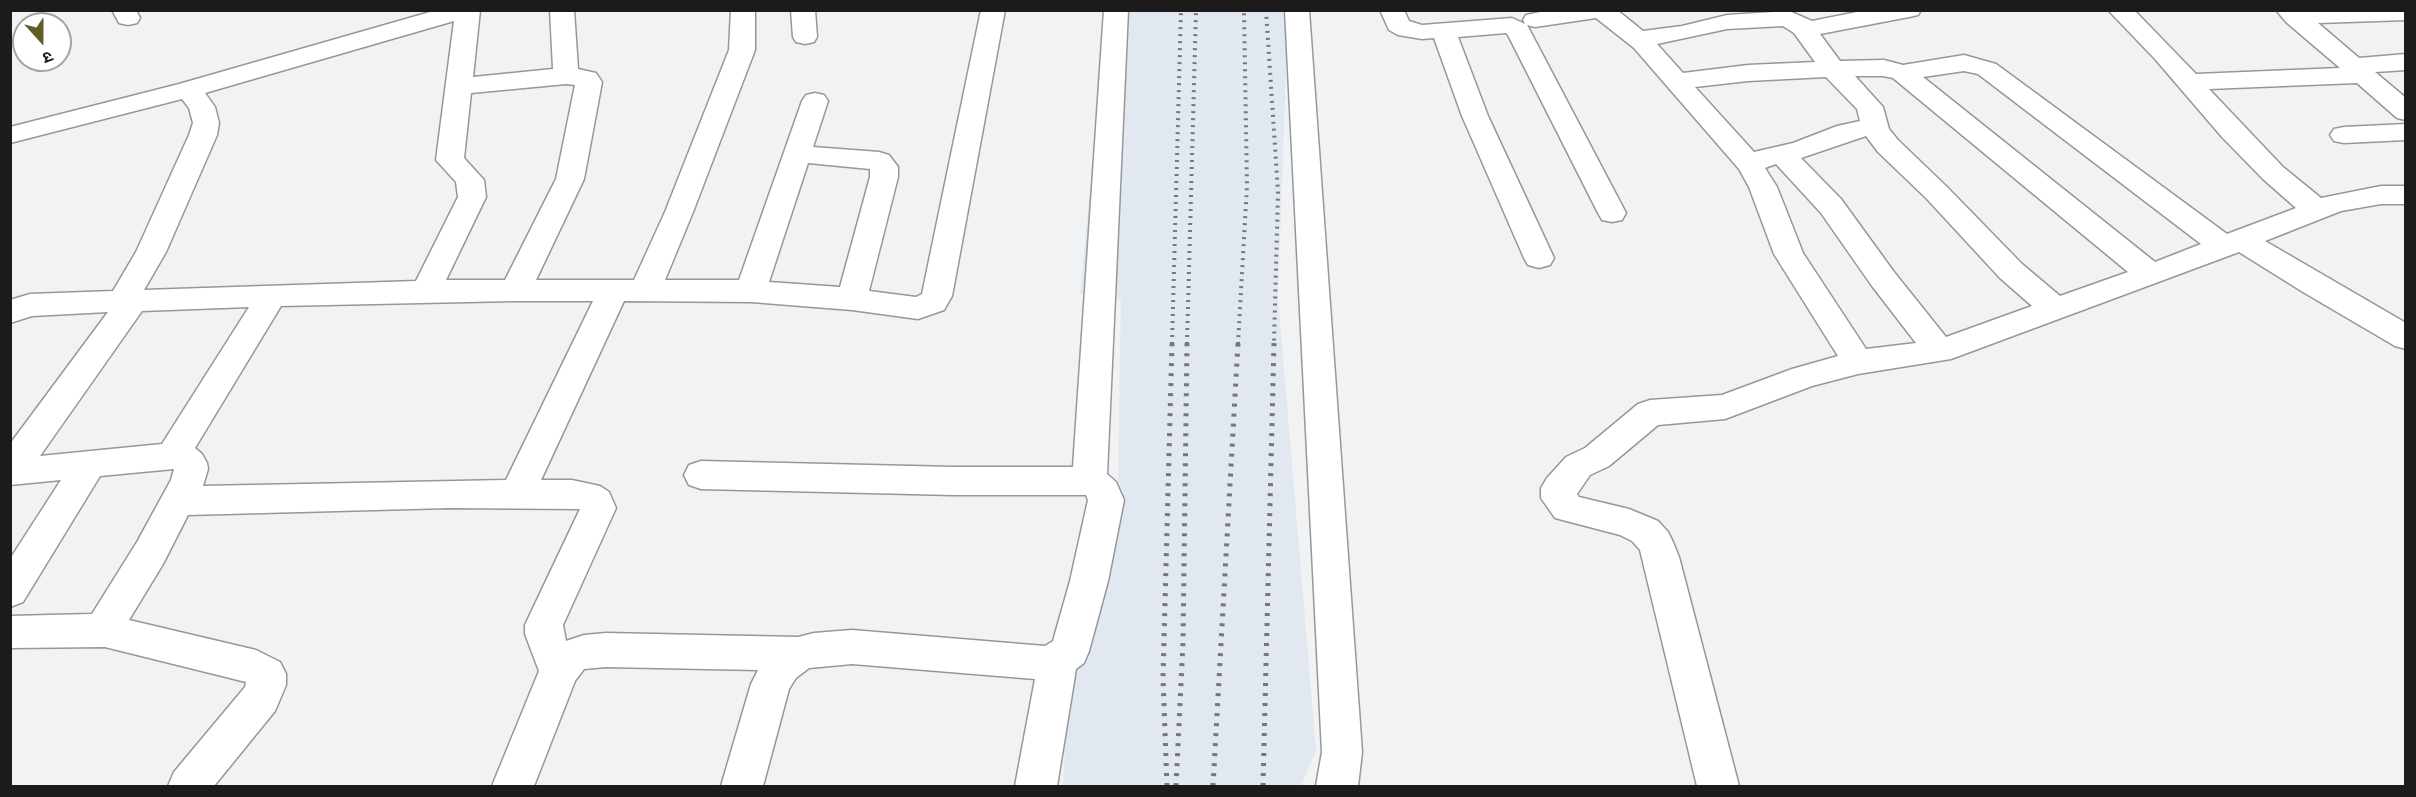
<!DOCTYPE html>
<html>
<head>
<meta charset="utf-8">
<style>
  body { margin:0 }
  #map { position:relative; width:2416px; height:797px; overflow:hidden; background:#f1f2f3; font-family:Figtree,"Noto Sans Devanagari",sans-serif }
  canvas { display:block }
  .frame { position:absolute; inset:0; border:12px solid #1b1b1c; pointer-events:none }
  .north { position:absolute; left:12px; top:12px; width:60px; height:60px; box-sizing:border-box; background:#fff; border:2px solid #a4a4a4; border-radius:50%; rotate:159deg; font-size:16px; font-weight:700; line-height:24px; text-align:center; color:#1b1b1c }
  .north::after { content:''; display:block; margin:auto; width:21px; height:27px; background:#605d29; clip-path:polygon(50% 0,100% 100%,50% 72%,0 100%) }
</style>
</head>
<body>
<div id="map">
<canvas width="2416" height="797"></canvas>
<div class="frame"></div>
<div class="north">उ</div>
</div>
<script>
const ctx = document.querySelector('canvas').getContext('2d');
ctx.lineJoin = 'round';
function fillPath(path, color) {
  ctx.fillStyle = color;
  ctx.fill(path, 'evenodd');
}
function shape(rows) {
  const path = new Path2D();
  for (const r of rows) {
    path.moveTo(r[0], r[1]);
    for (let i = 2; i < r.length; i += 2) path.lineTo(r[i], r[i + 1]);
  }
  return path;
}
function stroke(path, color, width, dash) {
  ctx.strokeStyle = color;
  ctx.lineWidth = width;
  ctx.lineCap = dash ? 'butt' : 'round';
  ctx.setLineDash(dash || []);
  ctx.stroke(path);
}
fillPath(shape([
  [1107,11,1288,11,1278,297,1316,750,1301,786,1063,786,1069,679,1118,480,1121,299,1080,294]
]), '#e2e8f0');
const minor = shape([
  [112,10,136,10,140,18,137,23,128,25,119,23,112,10],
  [437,10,480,10,473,77,553,69,550,10,574,10,578,69,596,73,602,82,584,179,536,280,634,280,665,212,729,50,731,10,755,10,755,50,693,212,665,280,739,280,802,101,806,95,815,93,824,95,828,101,813,147,879,152,889,155,898,167,898,177,869,291,916,297,922,294,981,10,1005,10,952,296,944,310,918,319,852,310,751,302,624,301,541,480,572,480,600,486,609,492,616,508,563,625,566,641,584,635,606,633,798,637,814,633,852,630,1045,646,1053,641,1070,581,1088,500,1086,495,953,495,701,489,689,485,684,475,689,465,701,461,953,467,1073,467,1104,10,1128,10,1107,474,1116,482,1124,500,1108,581,1089,651,1084,663,1076,669,1057,786,1015,786,1035,679,852,664,809,668,796,678,789,689,763,786,721,786,751,684,758,670,606,667,584,669,575,681,534,786,492,786,539,671,525,634,525,625,580,509,449,508,188,515,163,564,129,620,256,650,280,662,286,674,286,685,275,711,214,786,168,786,174,772,245,687,246,682,105,647,10,648,10,616,92,614,137,542,171,480,174,469,100,476,23,602,10,607,10,559,61,480,10,485,10,444,108,312,32,316,10,323,10,300,30,294,113,291,136,252,189,135,193,123,189,108,182,99,10,143,10,127,179,84,437,10],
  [454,21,436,160,456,182,458,197,416,281,144,290,166,252,217,135,219,123,215,107,205,93,454,21],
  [566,84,575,85,556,179,505,280,446,280,486,197,484,180,464,158,471,93,566,84],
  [808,163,870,169,870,177,840,287,769,282,808,163],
  [514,301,593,301,506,480,203,486,208,469,207,463,202,454,195,448,281,306,514,301],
  [249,307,162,444,40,456,142,311,249,307],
  [791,10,815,10,817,37,814,42,805,44,796,42,793,37,791,10],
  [1285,10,1309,10,1362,752,1358,786,1316,786,1322,752,1285,10],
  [1380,10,1404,10,1409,21,1422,25,1512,18,1525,24,1523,20,1526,15,1550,10,1617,10,1643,31,1682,26,1727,15,1789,11,1812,21,1867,10,1921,10,1918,15,1909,17,1820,34,1840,61,1884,60,1903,65,1964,55,1996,64,2227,234,2296,208,2263,179,2222,137,2155,59,2108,10,2134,10,2196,74,2340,68,2286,22,2276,10,2406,10,2406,20,2318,23,2359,58,2406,54,2406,70,2375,72,2406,98,2406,120,2397,118,2357,83,2209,89,2283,167,2321,198,2381,186,2406,186,2406,204,2381,204,2341,211,2265,241,2406,323,2406,349,2395,346,2303,292,2239,252,1951,359,1858,374,1812,386,1725,419,1658,425,1609,466,1590,475,1577,494,1579,497,1629,509,1658,521,1668,532,1673,542,1679,557,1739,786,1697,786,1640,550,1632,541,1620,535,1555,518,1541,498,1541,488,1547,478,1566,457,1585,448,1638,404,1650,400,1722,395,1792,369,1838,356,1774,254,1749,187,1739,169,1634,48,1596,18,1535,27,1527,25,1626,213,1622,220,1612,222,1602,220,1598,213,1508,35,1506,33,1458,37,1488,116,1554,258,1550,265,1539,268,1528,265,1524,258,1462,116,1434,38,1422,39,1398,35,1389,30,1380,10],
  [1783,26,1794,33,1815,62,1748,65,1683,73,1657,44,1727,29,1783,26],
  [1964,71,1978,74,2201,244,2155,262,1923,77,1964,71],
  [1855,76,1883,76,1893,78,2128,272,2060,296,2022,264,1947,187,1898,140,1889,129,1883,107,1855,76],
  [1826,77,1857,109,1860,121,1837,126,1793,143,1754,152,1695,87,1748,81,1826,77],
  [1866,136,1878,152,1927,199,2000,278,2032,306,1946,337,1894,272,1841,199,1801,158,1866,136],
  [1776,164,1821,213,1872,286,1916,343,1866,349,1803,253,1777,187,1765,168,1776,164],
  [2406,124,2406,140,2344,143,2334,141,2330,135,2334,129,2344,127,2406,124]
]);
stroke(minor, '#969798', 3);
fillPath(minor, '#fff');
stroke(shape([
  [1266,10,1278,192,1274,344],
  [1172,344,1181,10],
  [1187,344,1196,10],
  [1238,344,1247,186,1244,10]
]), '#777778', 4, [2, 5]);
stroke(shape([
  [1167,786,1163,678,1172,343],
  [1176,786,1183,643,1187,343],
  [1213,786,1238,343],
  [1263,786,1274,343]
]), '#777778', 5, [3, 7]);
</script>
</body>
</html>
